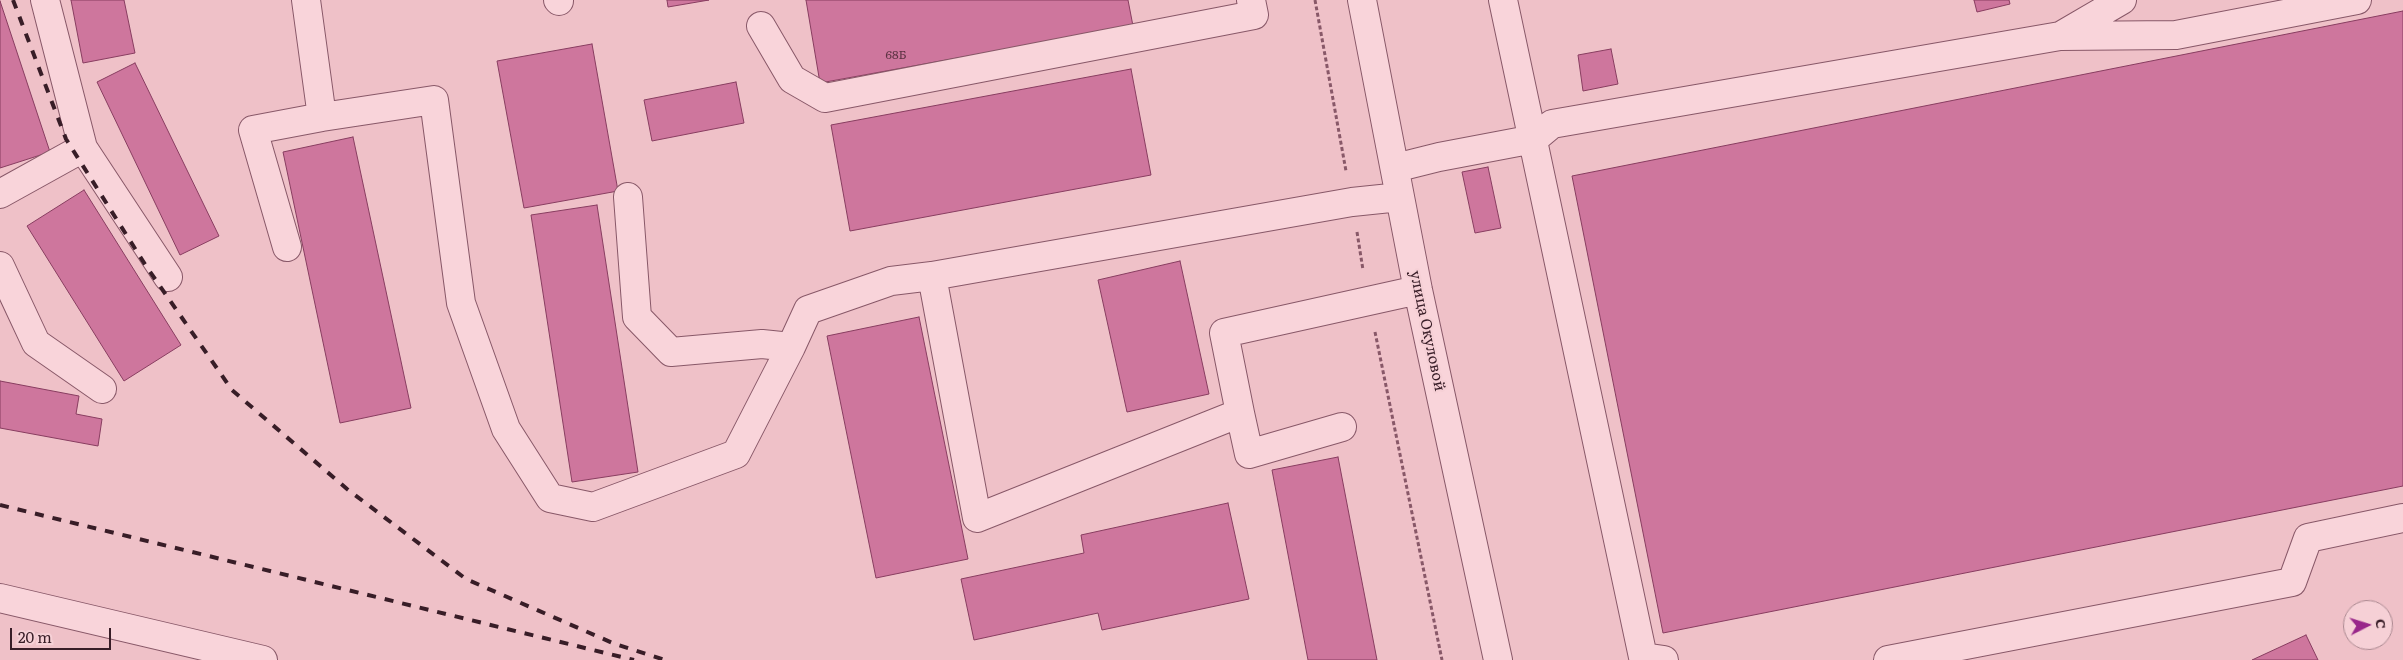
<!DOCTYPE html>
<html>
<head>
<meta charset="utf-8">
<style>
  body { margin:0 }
  #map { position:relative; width:2403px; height:660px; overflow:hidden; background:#efc1c8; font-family:Literata,serif }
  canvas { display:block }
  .north { position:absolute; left:2343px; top:600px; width:50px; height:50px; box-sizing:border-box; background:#f6d0d6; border:1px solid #aa8890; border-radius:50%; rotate:85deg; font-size:14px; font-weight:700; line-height:20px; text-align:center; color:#381d27 }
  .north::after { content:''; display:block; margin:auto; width:18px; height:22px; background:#99278a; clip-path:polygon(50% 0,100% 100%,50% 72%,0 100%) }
  .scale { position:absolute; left:10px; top:628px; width:101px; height:22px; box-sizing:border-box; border:2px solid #381d27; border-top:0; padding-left:6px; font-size:15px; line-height:18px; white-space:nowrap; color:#381d27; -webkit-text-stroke:4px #f6d0d6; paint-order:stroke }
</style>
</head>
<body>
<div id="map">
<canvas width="2403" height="660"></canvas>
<div class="north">С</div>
<div class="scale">20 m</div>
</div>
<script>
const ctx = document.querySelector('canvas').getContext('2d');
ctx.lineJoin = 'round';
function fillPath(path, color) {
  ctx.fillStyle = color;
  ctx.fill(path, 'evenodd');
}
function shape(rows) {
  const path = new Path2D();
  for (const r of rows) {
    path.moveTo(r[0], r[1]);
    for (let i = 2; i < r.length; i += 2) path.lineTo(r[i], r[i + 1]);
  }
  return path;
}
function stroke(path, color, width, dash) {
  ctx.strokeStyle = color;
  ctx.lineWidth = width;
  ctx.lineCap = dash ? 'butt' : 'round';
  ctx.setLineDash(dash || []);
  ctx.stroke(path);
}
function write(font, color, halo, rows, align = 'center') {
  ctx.font = font + ' Literata,serif';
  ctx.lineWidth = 4.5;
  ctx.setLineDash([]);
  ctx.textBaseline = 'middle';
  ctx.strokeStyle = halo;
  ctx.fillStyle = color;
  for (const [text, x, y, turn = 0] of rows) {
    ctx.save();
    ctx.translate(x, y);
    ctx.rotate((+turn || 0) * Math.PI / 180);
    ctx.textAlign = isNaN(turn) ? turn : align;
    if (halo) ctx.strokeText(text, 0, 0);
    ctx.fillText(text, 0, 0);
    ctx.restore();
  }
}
const building = shape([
  [71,0,124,0,135,53,83,63,71,0],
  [667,0,709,0,668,7,667,0],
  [806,0,1128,0,1133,26,820,83,806,0],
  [1974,0,2009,0,2010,4,1977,12,1974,0],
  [0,1,50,152,0,168,0,1],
  [2403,11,2403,486,1663,633,1572,176,2403,11],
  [592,44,618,191,524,208,497,61,592,44],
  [1611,49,1618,84,1583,91,1578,55,1611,49],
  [135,63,219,236,180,255,97,82,135,63],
  [1131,69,1151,175,850,231,831,125,1131,69],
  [736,82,744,123,652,141,644,100,736,82],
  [353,137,411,408,340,423,283,152,353,137],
  [1488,167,1501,228,1475,233,1462,172,1488,167],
  [84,190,181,345,124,381,27,226,84,190],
  [597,205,638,472,572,482,531,215,597,205],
  [1180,261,1209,394,1127,412,1098,280,1180,261],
  [919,317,968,559,876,578,827,336,919,317],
  [0,381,79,396,76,414,102,419,98,446,0,428,0,381],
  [1338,457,1377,660,1308,660,1272,470,1338,457],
  [1228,503,1249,599,1102,630,1098,613,974,640,961,579,1084,553,1081,535,1228,503],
  [2306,635,2318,660,2252,660,2306,635]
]);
fillPath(building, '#ce769d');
stroke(building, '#883d60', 1);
const minor = shape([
  [558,0,559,1],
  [1362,0,1418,290,1498,660],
  [1503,0,1643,657,1664,660],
  [761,26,792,79,825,98,1254,15,1251,0],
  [2062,35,2122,0],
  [322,117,434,100,461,303,506,429,550,498,593,507,736,454,791,347,762,344,671,352,637,317,628,197],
  [83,148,168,277],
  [1395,168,1439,157,1534,139,1552,124,2060,36,2176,35,2357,0],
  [0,194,83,148,45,0],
  [287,247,253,130,322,117,306,0],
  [0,266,36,343,102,389],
  [932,276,977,518,1240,413,1224,333,1418,290],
  [791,347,808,310,891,281,932,276,1352,202,1400,197],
  [1240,413,1249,454,1342,427],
  [0,598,263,660],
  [1888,660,2292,582,2308,538,2403,518]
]);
stroke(minor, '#885868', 30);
stroke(shape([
  [1315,0,1346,171],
  [1357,232,1363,270],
  [1375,332,1442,660]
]), '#885868', 3, [4, 2.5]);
stroke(minor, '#f9d4da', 28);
stroke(shape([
  [13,0,66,139,146,266,232,390,347,489,466,579,615,644,665,660],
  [0,505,634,660]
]), '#381d27', 4, [9, 9]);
write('12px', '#5e3344', null, [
  ["68Б",896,55]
]);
write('15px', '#381d27', '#f6d0d6', [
  ["улица Окуловой",1427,331,78]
]);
</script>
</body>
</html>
